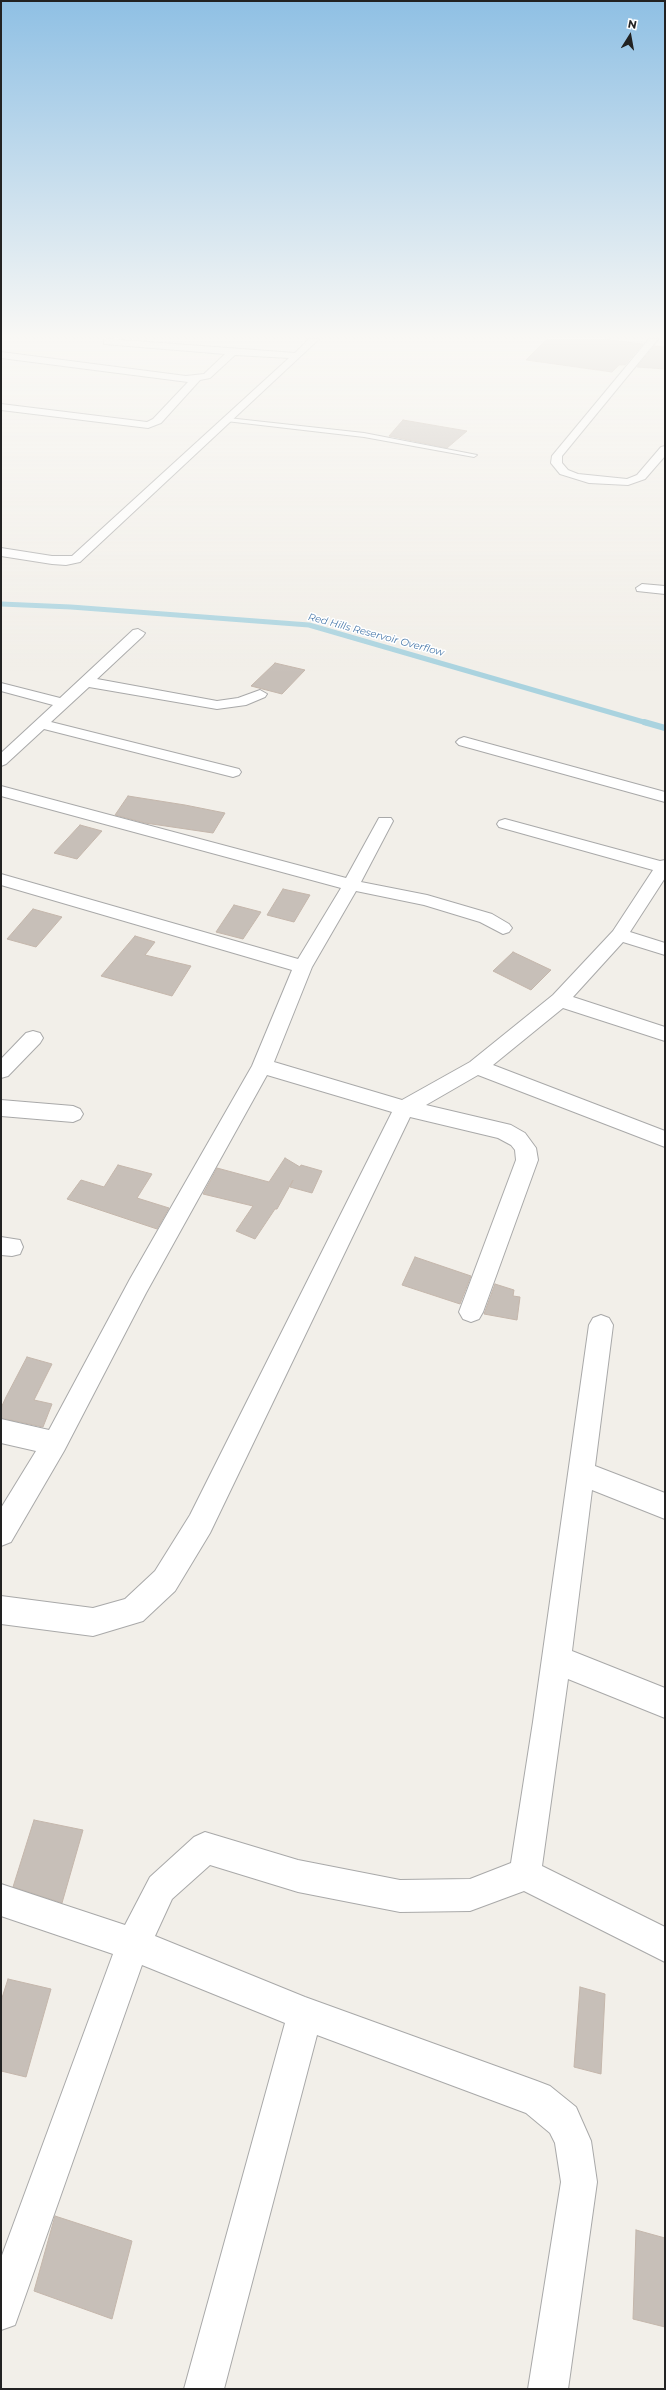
<!DOCTYPE html>
<html>
<head>
<meta charset="utf-8">
<style>
  body { margin:0 }
  #map { position:relative; width:666px; height:2390px; overflow:hidden; background:#f2efe9; font-family:Montserrat,sans-serif }
  canvas { display:block }
  .frame { position:absolute; inset:0; border:2px solid #222; pointer-events:none }
  .north { position:absolute; left:610px; top:16px; width:40px; height:40px; -webkit-text-stroke:3px #fff; paint-order:stroke; rotate:11deg; font-size:11px; font-weight:700; line-height:16px; text-align:center; color:#222 }
  .north::after { content:''; display:block; margin:auto; width:14px; height:18px; background:#222; clip-path:polygon(50% 0,100% 100%,50% 72%,0 100%) }
</style>
</head>
<body>
<div id="map">
<canvas width="666" height="2390"></canvas>
<div class="frame"></div>
<div class="north">N</div>
</div>
<script>
const ctx = document.querySelector('canvas').getContext('2d');
ctx.lineJoin = 'round';
function shape(rows) {
  const path = new Path2D();
  for (const r of rows) {
    path.moveTo(r[0], r[1]);
    for (let i = 2; i < r.length; i += 2) path.lineTo(r[i], r[i + 1]);
  }
  return path;
}
function stroke(path, color, width, dash) {
  ctx.strokeStyle = color;
  ctx.lineWidth = width;
  ctx.lineCap = dash ? 'butt' : 'round';
  ctx.setLineDash(dash || []);
  ctx.stroke(path);
}
function fillPath(path, color) {
  ctx.fillStyle = color;
  ctx.fill(path, 'evenodd');
}
function write(font, color, halo, rows, align = 'center') {
  ctx.font = font + ' Montserrat,sans-serif';
  ctx.lineWidth = 3;
  ctx.setLineDash([]);
  ctx.textBaseline = 'middle';
  ctx.strokeStyle = halo;
  ctx.fillStyle = color;
  for (const [text, x, y, turn = 0] of rows) {
    ctx.save();
    ctx.translate(x, y);
    ctx.rotate((+turn || 0) * Math.PI / 180);
    ctx.textAlign = isNaN(turn) ? turn : align;
    if (halo) ctx.strokeText(text, 0, 0);
    ctx.fillText(text, 0, 0);
    ctx.restore();
  }
}
stroke(shape([
  [1,604,71,607,309,625,647,723]
]), '#aad3df', 5);
stroke(shape([
  [644,722,665,728]
]), '#aad3df', 6);
const building = shape([
  [547,339,603,339,643,344,625,365,619,365,612,372,526,360,547,339],
  [654,346,665,347,665,369,637,367,654,346],
  [403,420,467,431,447,448,389,436,403,420],
  [275,663,305,670,282,694,251,686,275,663],
  [128,796,185,805,225,813,213,833,145,823,115,815,128,796],
  [80,825,102,831,77,859,54,853,80,825],
  [283,889,310,895,294,922,267,915,283,889],
  [234,905,261,912,243,939,216,932,234,905],
  [33,909,62,917,36,947,7,939,33,909],
  [135,936,155,942,145,955,191,966,172,996,101,976,135,936],
  [513,952,551,970,531,990,493,971,513,952],
  [285,1158,300,1167,301,1165,322,1171,312,1193,290,1187,293,1180,277,1209,275,1209,255,1239,236,1231,253,1206,203,1194,217,1168,269,1182,285,1158],
  [118,1165,152,1174,137,1198,169,1208,157,1229,67,1199,81,1180,104,1187,118,1165],
  [415,1257,471,1276,460,1304,402,1285,415,1257],
  [495,1284,514,1290,513,1296,520,1297,517,1320,484,1314,495,1284],
  [27,1357,52,1364,34,1400,52,1404,43,1427,1,1418,1,1408,6,1397,27,1357],
  [34,1820,83,1830,62,1903,13,1887,34,1820],
  [8,1979,51,1989,26,2077,1,2071,1,2001,8,1979],
  [580,1987,605,1994,601,2074,574,2067,580,1987],
  [55,2216,132,2241,112,2319,34,2291,55,2216],
  [636,2230,665,2238,665,2327,633,2319,636,2230]
]);
fillPath(building, '#c7bfb8');
stroke(building, '#c4b6ab', 1);
const lane = shape([
  [228,418,364,433,477,455,474,457,364,437,226,421,228,418]
]);
const street = shape([
  [108,339,295,353,309,339,319,339,80,562,66,565,52,564,1,556,1,548,52,556,72,556,289,358,235,355,210,378,200,380,161,423,148,428,1,410,1,404,147,422,153,419,188,382,1,358,1,352,186,376,204,374,225,354,104,344,104,340,108,339],
  [649,339,658,339,562,456,562,463,568,470,578,474,627,479,637,475,661,447,665,446,665,456,645,479,628,485,589,483,560,474,551,463,552,456,649,339],
  [642,584,665,586,665,594,637,591,636,588,642,584],
  [138,629,145,633,143,636,97,679,217,701,238,698,260,690,267,694,265,697,246,705,217,709,89,687,51,722,239,769,241,772,239,775,233,777,44,729,6,764,1,766,1,753,53,705,1,691,1,683,60,698,133,630,138,629],
  [464,737,665,792,665,802,459,745,456,742,459,739,464,737],
  [1,786,346,878,379,818,391,818,393,821,361,882,427,895,492,914,509,924,512,928,509,932,503,934,480,922,424,905,356,891,312,967,274,1062,402,1100,470,1062,553,995,613,931,653,870,499,827,497,824,499,821,505,819,660,861,665,860,665,878,630,932,665,943,665,955,623,942,573,997,665,1027,665,1041,563,1008,493,1065,665,1131,665,1147,478,1075,426,1105,511,1125,525,1133,536,1148,538,1160,483,1312,479,1319,471,1322,463,1319,459,1312,516,1160,515,1150,511,1145,498,1138,410,1117,210,1533,175,1591,143,1621,93,1636,1,1624,1,1596,93,1608,125,1599,155,1571,190,1515,392,1112,267,1075,146,1293,64,1451,11,1542,1,1546,1,1508,36,1451,1,1443,1,1419,49,1430,130,1279,252,1066,292,970,1,885,1,874,298,959,341,888,1,796,1,786],
  [33,1031,40,1033,43,1038,40,1043,8,1076,1,1078,1,1059,26,1033,33,1031],
  [1,1100,73,1106,80,1109,83,1114,80,1119,73,1122,1,1116,1,1100],
  [1,1237,20,1240,23,1247,20,1254,12,1256,1,1255,1,1237],
  [601,1315,609,1318,613,1325,595,1466,665,1493,665,1519,592,1490,572,1651,665,1688,665,1718,568,1679,542,1866,665,1927,665,1962,524,1891,470,1911,400,1912,298,1892,210,1865,172,1899,155,1936,305,1997,537,2081,550,2086,576,2107,591,2141,597,2182,568,2389,528,2389,561,2182,555,2143,550,2133,526,2113,317,2035,224,2389,184,2389,285,2023,142,1965,20,2311,15,2325,1,2330,1,2258,113,1954,1,1916,1,1884,125,1925,150,1877,194,1837,205,1832,298,1860,400,1880,470,1879,511,1863,533,1722,589,1325,593,1318,601,1315]
]);
stroke(lane, '#a9a9a9', 2);
stroke(street, '#a9a9a9', 2);
fillPath(lane, '#fff');
fillPath(street, '#fff');
const sky = ctx.createLinearGradient(0, 0, 0, 674);
sky.addColorStop(0, '#8fc0e4');
sky.addColorStop(0.5, '#f9f8f5');
sky.addColorStop(1, '#f9f8f500');
ctx.fillStyle = sky;
ctx.fillRect(0, 0, 666, 674);
write('italic 10px', '#4a7aab', '#fff', [
  ["Red Hills Reservoir Overflow",376,635,15]
]);
</script>
</body>
</html>
